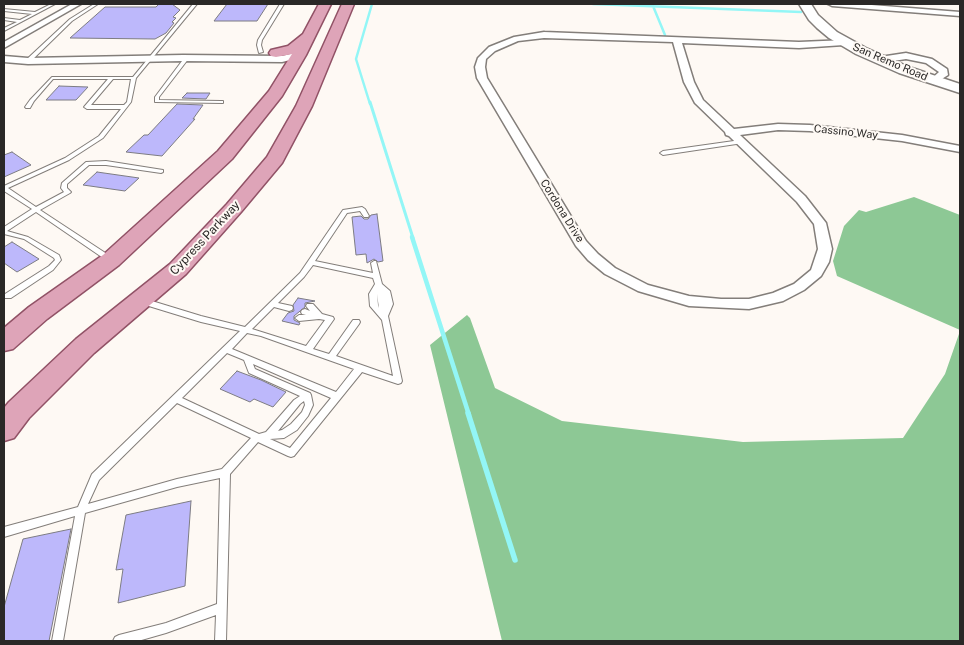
<!DOCTYPE html>
<html>
<head>
<meta charset="utf-8">
<style>
  body { margin:0 }
  #map { position:relative; width:964px; height:645px; overflow:hidden; background:#fef9f4; font-family:"Public Sans",sans-serif }
  canvas { display:block }
  .frame { position:absolute; inset:0; border:5px solid #2a2827; pointer-events:none }
</style>
</head>
<body>
<div id="map">
<canvas width="964" height="645"></canvas>
<div class="frame"></div>
</div>
<script>
const ctx = document.querySelector('canvas').getContext('2d');
ctx.lineJoin = 'round';
function fillPath(path, color) {
  ctx.fillStyle = color;
  ctx.fill(path, 'evenodd');
}
function shape(rows) {
  const path = new Path2D();
  for (const r of rows) {
    path.moveTo(r[0], r[1]);
    for (let i = 2; i < r.length; i += 2) path.lineTo(r[i], r[i + 1]);
  }
  return path;
}
function stroke(path, color, width, dash) {
  ctx.strokeStyle = color;
  ctx.lineWidth = width;
  ctx.lineCap = dash ? 'butt' : 'round';
  ctx.setLineDash(dash || []);
  ctx.stroke(path);
}
function write(font, color, halo, rows, align = 'center') {
  ctx.font = font + ' "Public Sans",sans-serif';
  ctx.lineWidth = 4;
  ctx.setLineDash([]);
  ctx.textBaseline = 'middle';
  ctx.strokeStyle = halo;
  ctx.fillStyle = color;
  for (const [text, x, y, turn = 0] of rows) {
    ctx.save();
    ctx.translate(x, y);
    ctx.rotate((+turn || 0) * Math.PI / 180);
    ctx.textAlign = isNaN(turn) ? turn : align;
    if (halo) ctx.strokeText(text, 0, 0);
    ctx.fillText(text, 0, 0);
    ctx.restore();
  }
}
fillPath(shape([
  [914,197,960,215,960,330,837,276,833,261,844,226,859,210,866,212],
  [467,315,470,318,495,388,562,421,743,442,903,438,945,374,960,331,960,641,502,641,430,345]
]), '#8dc895');
stroke(shape([
  [593,4,801,12],
  [653,6,665,35],
  [370,104,356,59,372,4]
]), '#93f6f6', 2.5);
stroke(shape([
  [370,102,413,238]
]), '#93f6f6', 3);
stroke(shape([
  [412,237,469,415]
]), '#93f6f6', 4.5);
stroke(shape([
  [468,413,515,560]
]), '#93f6f6', 5.5);
const building = shape([
  [159,4,172,4,180,10,173,17,176,18,172,22,174,23,166,33,155,39,70,38,105,7,156,7,159,4],
  [227,4,268,4,257,21,214,21,227,4],
  [59,86,88,87,76,100,46,100,59,86],
  [187,93,210,93,206,99,182,98,187,93],
  [177,104,203,105,193,119,195,119,162,156,126,152,144,135,148,135,177,104],
  [12,152,31,165,4,177,4,155,12,152],
  [97,172,139,178,125,191,83,185,97,172],
  [377,214,383,261,378,262,374,259,367,263,366,254,356,255,352,217,361,216,364,219,368,219,371,215,377,214],
  [12,242,39,259,17,272,4,263,4,247,12,242],
  [298,298,315,301,305,303,305,307,294,316,294,320,300,323,299,325,282,321,288,313,294,311,293,305,298,298],
  [237,371,261,380,286,392,273,407,254,399,250,402,220,389,237,371],
  [191,501,185,586,118,603,123,569,116,570,126,515,191,501],
  [71,529,49,641,4,641,4,607,23,539,71,529]
]);
fillPath(building, '#bdb8fb');
stroke(building, '#7d7c82', 1);
const lane = shape([
  [51,4,55,4,4,31,4,28,17,22,4,20,4,18,20,20,32,14,4,11,4,9,35,12,51,4],
  [94,4,98,4,72,21,30,62,26,62,26,60,70,19,94,4],
  [193,4,197,4,136,78,131,102,103,138,69,160,8,188,36,207,64,192,61,188,62,183,86,162,106,161,163,170,163,172,161,173,106,165,89,165,67,184,67,188,71,192,70,193,40,210,113,258,114,260,113,262,109,262,36,212,7,231,28,237,59,255,61,260,53,270,11,298,5,298,4,296,5,294,49,266,55,260,54,258,24,239,4,234,4,227,32,209,4,191,4,186,65,158,99,136,121,109,87,109,84,107,108,79,53,79,34,101,30,108,26,108,25,107,30,100,52,77,133,77,193,4],
  [113,79,131,79,127,102,124,105,91,105,113,79],
  [280,4,284,4,262,40,261,45,263,52,259,53,257,45,258,40,280,4],
  [185,57,189,58,159,97,159,100,221,101,223,101,223,103,155,102,155,97,185,57],
  [741,140,743,141,743,143,663,155,660,153,663,151,741,140],
  [362,207,365,209,369,216,368,217,364,217,360,211,347,213,315,261,373,273,371,263,374,261,376,261,382,284,390,291,393,304,388,316,402,381,401,383,398,384,362,372,294,456,291,457,288,456,258,442,230,474,226,641,215,641,216,615,166,633,138,641,113,641,115,637,119,635,166,623,217,604,220,478,177,487,85,513,63,641,52,641,75,516,4,537,4,527,78,507,92,474,240,331,201,322,139,303,138,301,139,299,142,298,201,316,245,327,300,273,343,210,362,207],
  [313,265,373,278,375,284,369,294,370,306,382,320,393,376,336,356,359,324,360,322,359,320,353,320,329,354,313,349,334,319,333,317,322,314,313,304,307,304,306,306,310,311,305,309,302,310,301,312,302,314,306,315,299,315,295,318,299,321,319,319,325,320,306,346,252,329,274,307,289,311,292,310,293,308,292,306,278,303,304,277,313,265],
  [377,294,379,308,378,305,377,294],
  [247,333,261,336,354,369,336,392,232,349,247,333],
  [227,353,244,360,249,373,300,396,294,400,266,432,259,434,182,398,227,353],
  [253,364,331,398,290,448,270,439,284,438,297,430,308,416,313,405,311,395,310,393,255,369,253,364],
  [304,401,305,405,302,412,291,424,282,430,278,431,300,404,304,401],
  [177,403,251,438,222,469,177,479,88,504,99,480,177,403]
]);
const street = shape([
  [72,4,81,4,4,48,4,42,72,4],
  [828,4,859,4,960,12,960,16,832,6,828,4],
  [544,32,799,42,847,40,847,44,844,45,799,48,682,43,694,82,703,100,734,129,778,124,810,125,902,135,960,146,960,152,902,141,810,131,778,130,740,135,805,196,826,223,832,249,829,262,821,276,804,290,783,301,749,309,689,306,638,291,605,274,588,260,576,246,477,78,475,67,478,58,489,47,514,37,544,32],
  [544,38,673,42,684,82,695,103,725,132,726,135,729,136,797,202,814,224,818,249,811,270,794,284,773,293,749,299,721,299,689,296,648,285,615,268,598,254,586,241,487,78,485,67,486,59,495,51,518,41,544,38],
  [299,52,302,53,302,57,282,62,183,61,28,64,4,62,4,56,28,58,183,55,282,56,299,52],
  [906,53,932,59,947,69,948,75,934,84,929,81,939,72,926,63,906,59,880,63,876,60,880,57,906,53]
]);
const secondary = shape([
  [799,4,811,4,818,15,837,32,866,48,909,67,960,84,960,93,899,73,856,54,829,38,817,28,809,20,799,4]
]);
const primary = shape([
  [319,4,331,4,306,55,282,96,232,159,119,265,47,319,13,349,4,351,4,328,29,307,103,255,218,151,269,91,292,54,276,57,271,56,269,53,271,50,288,46,303,34,319,4],
  [342,4,354,4,312,106,282,163,241,212,186,274,94,353,29,418,14,438,4,441,4,408,9,402,76,339,170,264,227,204,267,157,296,106,342,4]
]);
stroke(lane, '#837e7a', 2);
stroke(street, '#837e7a', 3);
stroke(secondary, '#837e7a', 3);
stroke(primary, '#915266', 3);
fillPath(lane, '#fff');
fillPath(street, '#fff');
fillPath(secondary, '#fff');
fillPath(primary, '#dea4b8');
write('11px', '#2a2827', '#fef9f4', [
  ["San Remo Road",890,62,23],
  ["Cassino Way",846,132,6],
  ["Cordona Drive",562,211,58]
]);
write('12px', '#2a2827', '#fef9f4', [
  ["Cypress Parkway",205,238,-47]
]);
</script>
</body>
</html>
